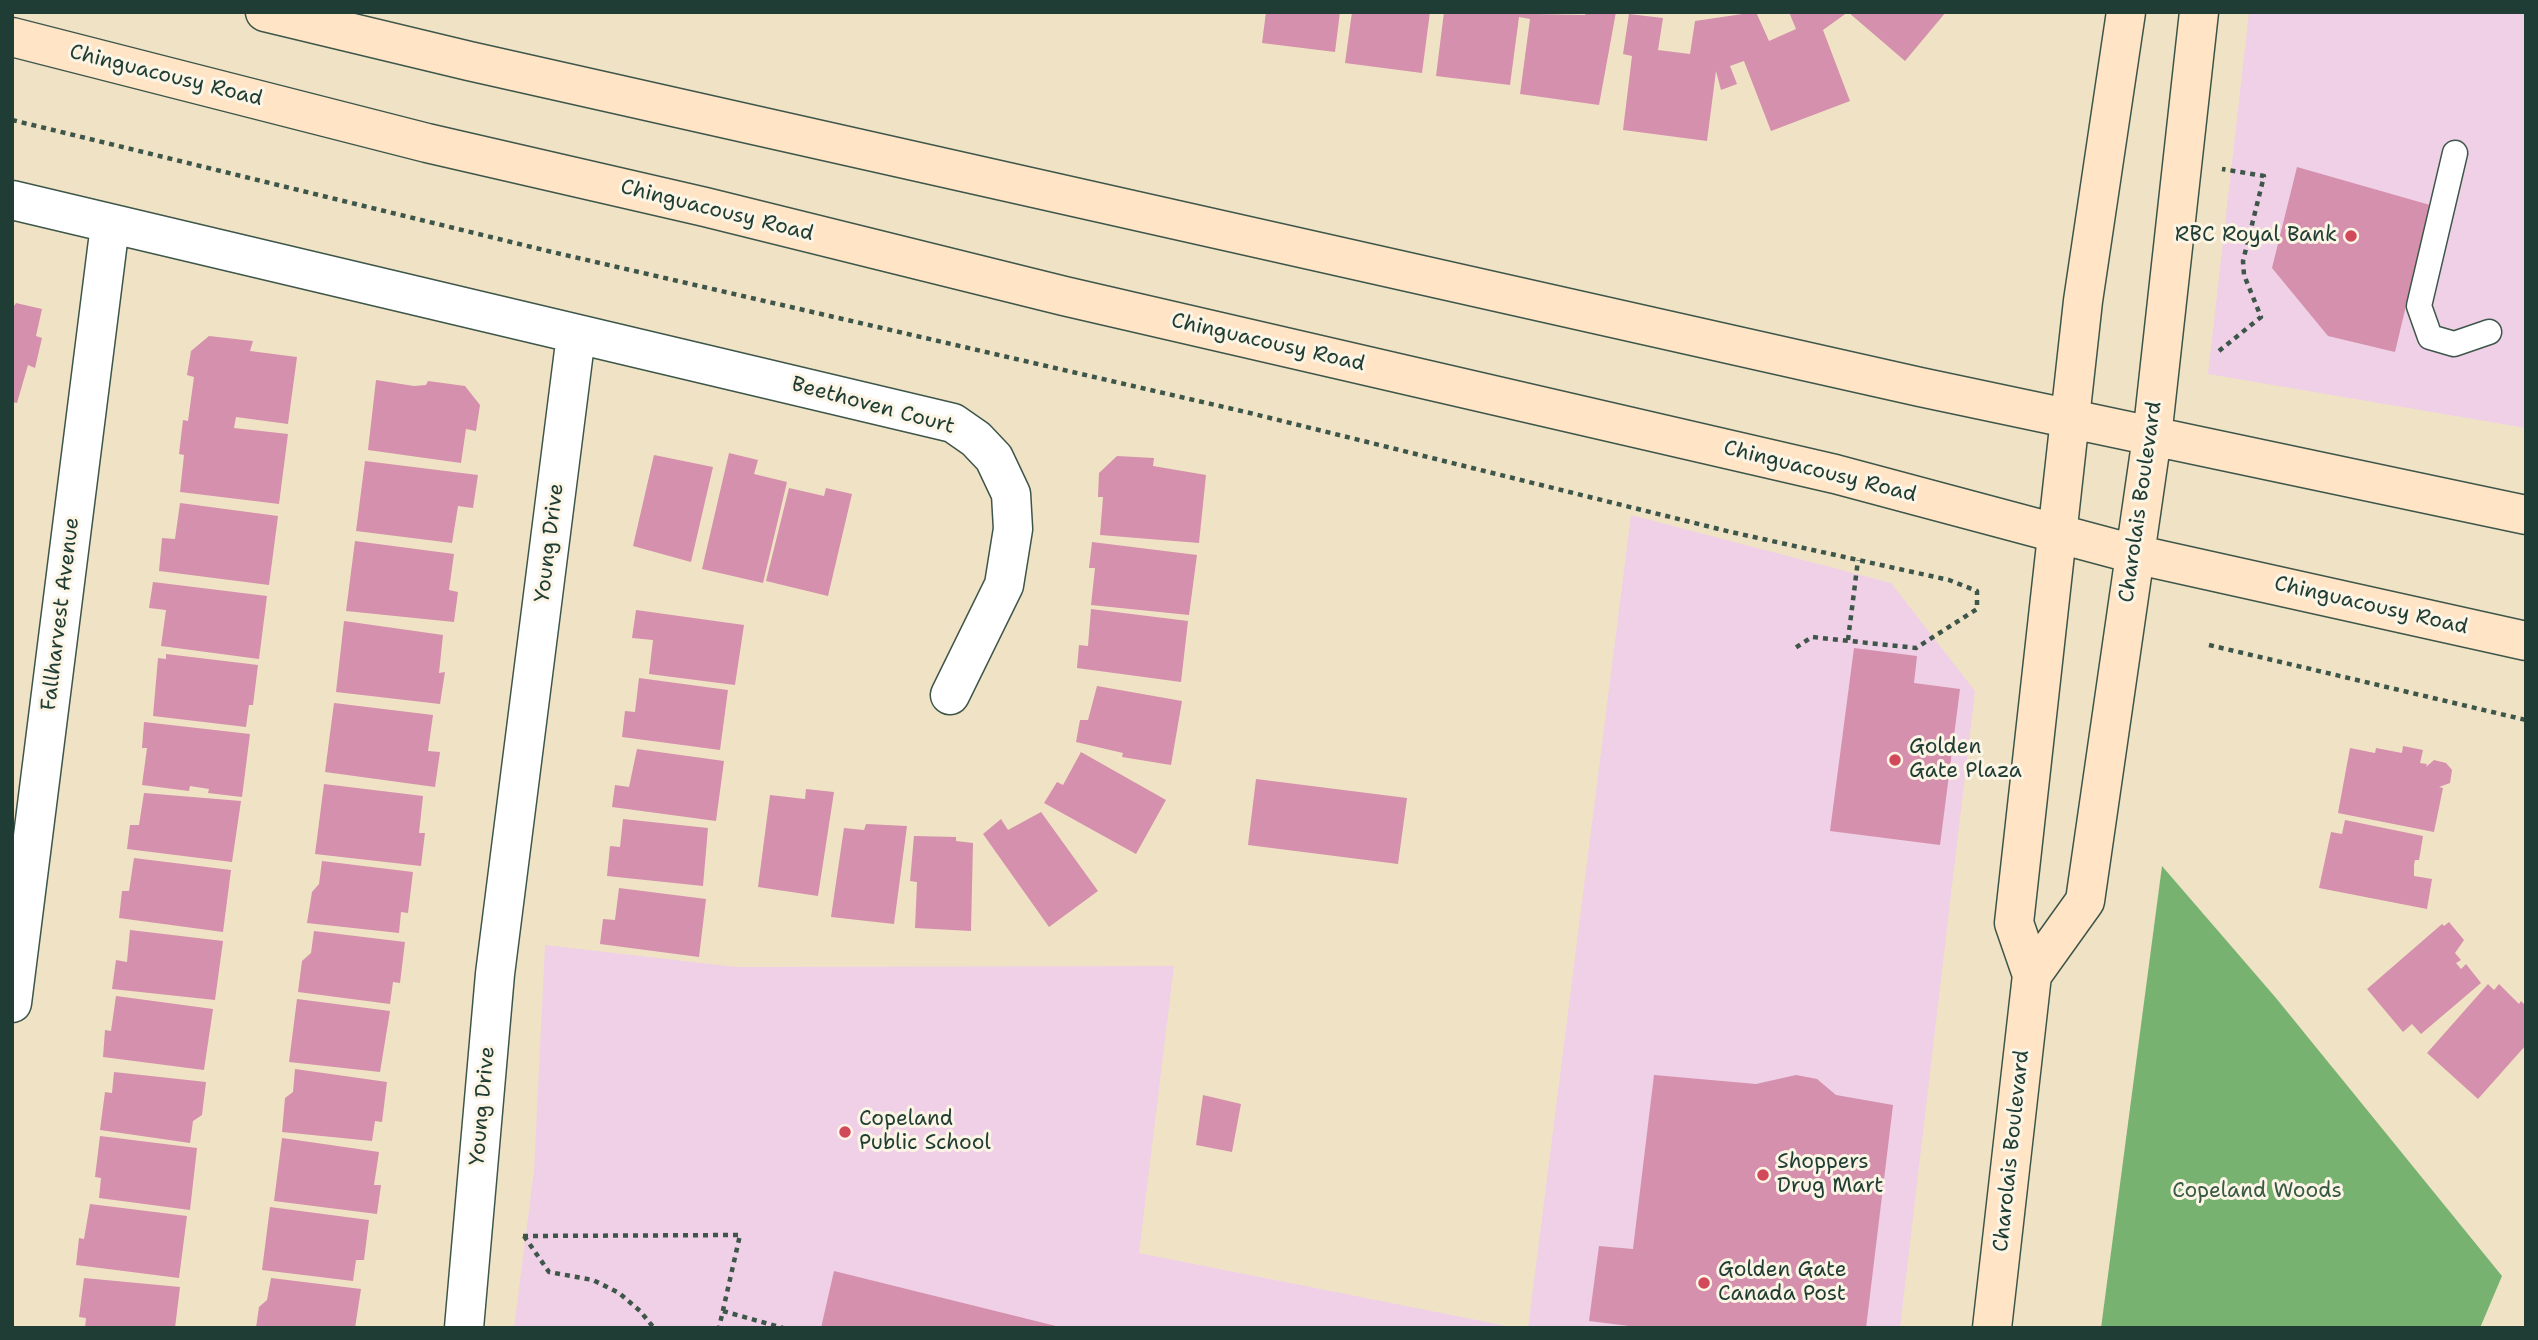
<!DOCTYPE html>
<html>
<head>
<meta charset="utf-8">
<style>
  body { margin:0 }
  #map { position:relative; width:2538px; height:1340px; overflow:hidden; background:#f0e3c5; font-family:"Shantell Sans",sans-serif }
  canvas { display:block }
  .frame { position:absolute; inset:0; border:14px solid #1f3d34; pointer-events:none }
</style>
</head>
<body>
<div id="map">
<canvas width="2538" height="1340"></canvas>
<div class="frame"></div>
</div>
<script>
const ctx = document.querySelector('canvas').getContext('2d');
ctx.lineJoin = 'round';
function fillPath(path, color) {
  ctx.fillStyle = color;
  ctx.fill(path, 'evenodd');
}
function shape(rows) {
  const path = new Path2D();
  for (const r of rows) {
    path.moveTo(r[0], r[1]);
    for (let i = 2; i < r.length; i += 2) path.lineTo(r[i], r[i + 1]);
  }
  return path;
}
function stroke(path, color, width, dash) {
  ctx.strokeStyle = color;
  ctx.lineWidth = width;
  ctx.lineCap = dash ? 'butt' : 'round';
  ctx.setLineDash(dash || []);
  ctx.stroke(path);
}
function write(font, color, halo, rows, align = 'center') {
  ctx.font = font + ' "Shantell Sans",sans-serif';
  ctx.lineWidth = 6;
  ctx.setLineDash([]);
  ctx.textBaseline = 'middle';
  ctx.strokeStyle = halo;
  ctx.fillStyle = color;
  for (const [text, x, y, turn = 0] of rows) {
    ctx.save();
    ctx.translate(x, y);
    ctx.rotate((+turn || 0) * Math.PI / 180);
    ctx.textAlign = isNaN(turn) ? turn : align;
    if (halo) ctx.strokeText(text, 0, 0);
    ctx.fillText(text, 0, 0);
    ctx.restore();
  }
}
fillPath(shape([
  [2249,12,2526,12,2526,428,2208,374],
  [1631,515,1891,583,1975,691,1900,1328,1528,1328],
  [545,945,736,967,1174,966,1139,1253,1517,1328,514,1328,534,1170]
]), '#efd0e7');
fillPath(shape([
  [2162,866,2276,998,2502,1276,2480,1328,2101,1328]
]), '#78b271');
fillPath(shape([
  [1266,12,1340,12,1335,52,1262,43],
  [1352,12,1430,12,1422,73,1345,63],
  [1444,12,1585,15,1586,12,1616,12,1599,105,1520,94,1530,19,1519,17,1510,85,1436,76],
  [1756,12,1769,41,1796,29,1789,12,1946,12,1905,61,1848,12,1823,30,1850,101,1771,131,1744,61,1730,66,1737,84,1721,90,1716,71,1707,141,1623,130,1632,56,1623,54,1629,14,1663,18,1658,50,1690,54,1695,21],
  [2297,167,2430,205,2395,352,2328,336,2272,268],
  [16,303,42,309,36,336,42,338,35,368,28,365,17,403,12,402,12,309],
  [209,336,253,341,250,351,297,357,288,424,236,417,234,428,288,434,279,504,180,492,184,455,179,454,183,420,188,421,194,377,187,375,191,351],
  [376,380,414,386,426,385,428,381,465,386,480,405,476,431,466,429,461,463,368,450],
  [729,453,758,460,754,474,787,482,763,583,702,569],
  [654,455,713,467,691,562,633,546],
  [1117,456,1154,458,1153,466,1206,475,1199,543,1100,535,1103,497,1098,497,1099,473],
  [365,461,478,475,473,508,458,506,452,543,356,531],
  [789,488,824,496,826,488,852,494,828,596,766,581],
  [180,503,278,516,269,585,159,571,162,538,175,539],
  [355,541,454,554,449,590,458,592,454,622,346,611],
  [1092,542,1197,555,1189,615,1091,605,1095,568,1089,568],
  [153,582,267,596,259,659,161,646,166,610,149,608],
  [1091,609,1188,621,1181,682,1077,668,1079,645,1088,646],
  [636,610,744,625,735,685,649,674,653,640,632,638],
  [344,621,443,635,439,673,445,672,440,704,336,692],
  [1854,648,1917,656,1914,683,1960,689,1940,845,1830,831],
  [166,654,258,665,253,705,249,705,246,727,153,716,158,658,166,659],
  [639,678,728,690,720,750,622,737,625,711,635,712],
  [1097,686,1182,701,1171,765,1122,757,1123,753,1076,742,1080,720,1088,720],
  [334,703,433,715,428,751,440,752,435,787,325,772],
  [144,722,250,734,242,797,208,793,209,789,190,786,189,791,142,785,147,748,142,748],
  [2403,746,2423,750,2420,763,2427,764,2426,767,2434,760,2446,763,2452,770,2450,783,2439,787,2443,788,2434,832,2338,813,2350,748,2375,753,2376,748,2402,753],
  [637,749,724,761,716,821,612,807,615,785,629,787],
  [1081,752,1166,800,1136,854,1044,803,1057,782,1063,785],
  [1256,779,1407,798,1398,864,1248,845],
  [324,784,423,796,419,833,425,833,421,866,315,854],
  [806,789,834,792,818,896,758,887,770,795,805,799],
  [144,793,241,801,232,862,127,849,130,825,139,825],
  [1041,812,1098,891,1049,927,983,834,1001,819,1008,830],
  [623,819,708,828,703,886,607,876,610,846,620,847],
  [2345,820,2423,836,2419,860,2415,860,2414,865,2414,876,2432,879,2427,909,2319,888,2331,832,2342,834],
  [866,824,907,826,894,924,831,917,844,828,864,830],
  [914,836,956,837,956,841,973,843,971,931,915,928,917,882,910,881],
  [134,858,231,870,223,932,119,918,122,891,129,891],
  [322,861,413,872,408,913,401,912,399,933,307,923,312,892,319,884],
  [619,888,706,899,699,957,600,944,603,919,615,920],
  [2449,922,2464,940,2455,953,2461,960,2456,963,2461,969,2466,964,2481,983,2421,1034,2412,1024,2403,1032,2367,989,2442,924,2444,926],
  [130,930,223,941,215,1000,112,989,116,960,127,962],
  [314,931,405,942,400,983,393,982,390,1004,298,992,302,961,311,953],
  [2488,984,2494,990,2499,984,2519,1004,2521,1001,2526,1006,2526,1045,2478,1099,2427,1053],
  [116,996,213,1009,204,1070,103,1057,105,1030,111,1031],
  [297,999,390,1011,380,1072,289,1062],
  [295,1069,387,1082,382,1122,375,1121,372,1141,282,1132,285,1098,293,1092],
  [114,1072,206,1082,202,1115,193,1121,190,1143,100,1130,105,1092,112,1093],
  [1654,1075,1756,1084,1796,1075,1817,1079,1836,1095,1893,1105,1866,1328,1645,1328,1589,1321,1599,1246,1633,1249],
  [1203,1095,1241,1104,1232,1152,1196,1145],
  [100,1136,197,1148,190,1210,99,1198,101,1178,95,1177],
  [282,1138,379,1152,374,1185,381,1185,377,1214,274,1201],
  [90,1204,187,1216,179,1278,76,1265,79,1238,84,1239],
  [270,1207,369,1220,364,1260,356,1260,353,1281,262,1270],
  [834,1271,1060,1327,1060,1328,821,1328],
  [84,1278,180,1287,175,1328,85,1328,86,1318,79,1317],
  [271,1278,361,1289,355,1328,256,1328,259,1307,267,1300]
]), '#d490ac');
const lane = shape([
  [2455,153,2419,306,2430,337,2454,344,2489,332]
]);
const street = shape([
  [12,200,953,423,976,439,994,458,1011,494,1013,529,1004,585,950,695],
  [12,1003,110,225],
  [464,1328,495,974,576,335]
]);
const secondary = shape([
  [265,12,469,61,1920,387,2526,515],
  [12,37,427,143,705,207,1064,296,1835,474,2134,554,2526,641],
  [2032,975,2085,901,2152,437,2199,12],
  [1992,1328,2032,975,2014,923,2083,301,2126,12]
]);
stroke(lane, '#3e564a', 27);
stroke(street, '#3e564a', 41);
stroke(secondary, '#3e564a', 41);
stroke(shape([
  [12,120,548,251,1250,413,1731,532,1949,580,1977,591,1977,609,1916,648,1812,637,1792,650],
  [2219,351,2261,317,2244,275,2243,261,2264,176,2222,169],
  [1848,640,1858,560],
  [2209,645,2526,720],
  [523,1236,740,1235,719,1328],
  [524,1236,549,1272,593,1280,619,1293,640,1311,654,1328],
  [723,1311,783,1328]
]), '#3e564a', 4.5, [5, 5]);
stroke(lane, '#fff', 24);
stroke(street, '#fff', 38);
stroke(secondary, '#ffe4c6', 38);
for (const [x, y, r, color] of [
  [2351,236,7,"#d1495b"],
  [1895,760,7,"#d1495b"],
  [845,1132,7,"#d1495b"],
  [1763,1175,7,"#d1495b"],
  [1704,1283,7,"#d1495b"]
]) {
  const dot = new Path2D();
  dot.arc(x, y, r, 0, 2 * Math.PI);
  ctx.fillStyle = color;
  ctx.fill(dot);
  stroke(dot, '#fcf5e5', 2.5);
}
write('21px', '#1f3d34', '#fcf5e5', [
  ["Chinguacousy Road",166,76,14],
  ["Chinguacousy Road",717,211,14],
  ["Chinguacousy Road",1268,343,13],
  ["Beethoven Court",873,406,15],
  ["Chinguacousy Road",1820,472,14],
  ["Charolais Boulevard",2141,502,-82],
  ["Young Drive",550,543,-83],
  ["Chinguacousy Road",2371,606,13],
  ["Fallharvest Avenue",61,614,-83],
  ["Young Drive",483,1106,-85],
  ["Charolais Boulevard",2012,1151,-84]
]);
write('21px', '#1f3d34', '#fcf5e5', [
  ["RBC Royal Bank",2337,236,"right"],
  ["Golden",1909,748],
  ["Gate Plaza",1909,772],
  ["Copeland",859,1120],
  ["Public School",859,1144],
  ["Shoppers",1777,1163],
  ["Drug Mart",1777,1187],
  ["Golden Gate",1718,1271],
  ["Canada Post",1718,1295]
], 'left');
write('21px', '#375a44', '#fcf5e5', [
  ["Copeland Woods",2257,1192]
]);
</script>
</body>
</html>
